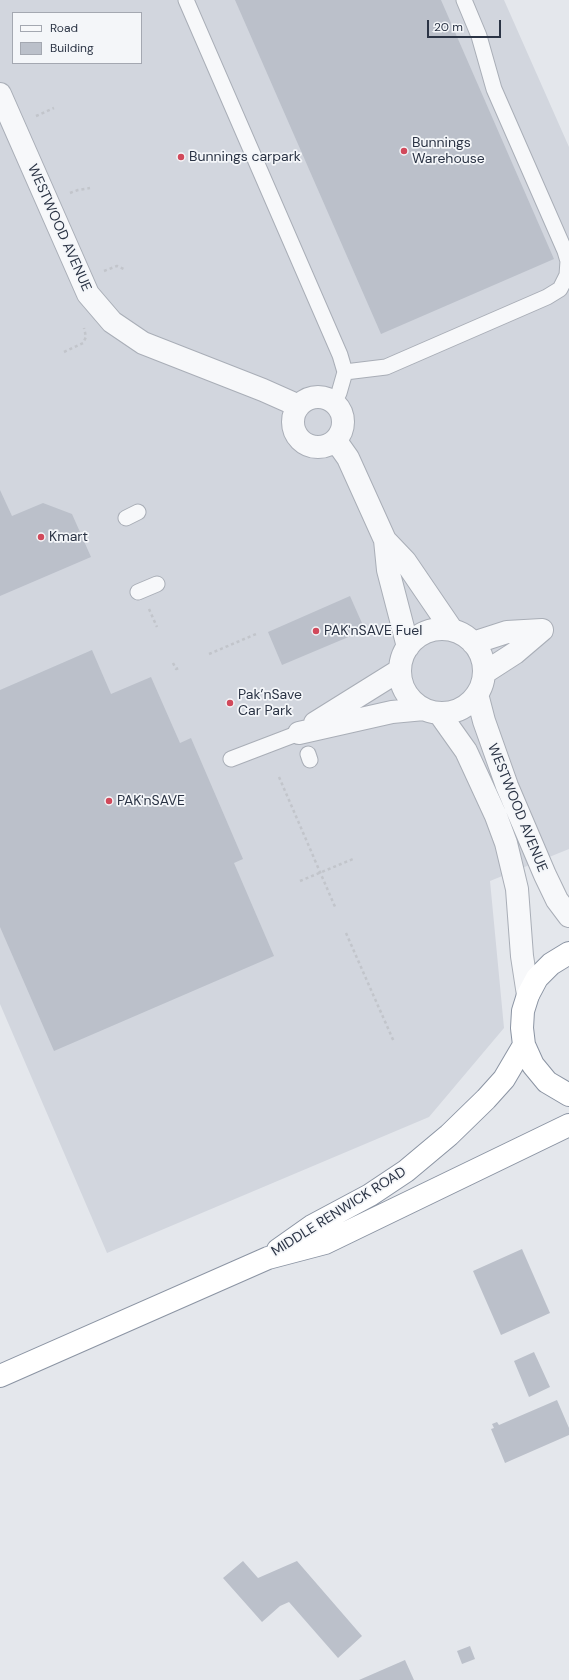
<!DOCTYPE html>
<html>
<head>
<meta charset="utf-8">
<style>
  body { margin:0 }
  #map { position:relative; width:569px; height:1680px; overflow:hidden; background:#e4e7ec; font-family:"DM Sans",sans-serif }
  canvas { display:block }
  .legend { position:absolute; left:12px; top:12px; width:130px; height:52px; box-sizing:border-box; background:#f4f6f9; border:1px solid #a4a8b1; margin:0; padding:5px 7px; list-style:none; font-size:12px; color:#2b3445 }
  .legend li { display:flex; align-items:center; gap:8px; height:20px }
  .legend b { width:20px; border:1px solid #a4a8b1 }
  .scale { position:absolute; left:427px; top:20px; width:74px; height:18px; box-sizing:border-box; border:2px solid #2b3445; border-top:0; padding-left:5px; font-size:12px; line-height:14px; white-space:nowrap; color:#2b3445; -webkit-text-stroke:3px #f4f6f9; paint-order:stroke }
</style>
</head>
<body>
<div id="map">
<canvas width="569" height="1680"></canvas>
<ul class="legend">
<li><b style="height:5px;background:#f7f8fa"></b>Road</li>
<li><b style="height:11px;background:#bbc0ca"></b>Building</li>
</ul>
<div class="scale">20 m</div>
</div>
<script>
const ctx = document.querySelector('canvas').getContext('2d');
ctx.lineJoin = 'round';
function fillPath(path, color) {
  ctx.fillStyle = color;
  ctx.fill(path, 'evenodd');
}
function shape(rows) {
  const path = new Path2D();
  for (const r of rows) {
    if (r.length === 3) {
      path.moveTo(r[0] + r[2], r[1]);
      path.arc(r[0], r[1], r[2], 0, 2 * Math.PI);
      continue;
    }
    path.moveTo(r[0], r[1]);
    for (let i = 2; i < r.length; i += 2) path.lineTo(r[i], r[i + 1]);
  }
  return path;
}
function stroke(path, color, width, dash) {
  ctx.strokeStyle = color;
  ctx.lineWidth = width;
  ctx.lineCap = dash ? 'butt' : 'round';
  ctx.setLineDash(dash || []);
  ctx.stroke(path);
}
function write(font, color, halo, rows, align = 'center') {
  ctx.font = font + ' "DM Sans",sans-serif';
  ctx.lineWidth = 3.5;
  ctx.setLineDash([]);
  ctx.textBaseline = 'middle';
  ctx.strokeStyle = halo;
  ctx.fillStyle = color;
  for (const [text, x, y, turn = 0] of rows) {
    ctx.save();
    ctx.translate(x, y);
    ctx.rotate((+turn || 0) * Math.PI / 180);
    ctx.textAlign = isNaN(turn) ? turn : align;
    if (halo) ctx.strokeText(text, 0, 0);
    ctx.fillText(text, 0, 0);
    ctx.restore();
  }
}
fillPath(shape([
  [0,0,504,0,569,147,569,849,490,881,504,1028,429,1117,107,1253,0,1004],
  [13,13,141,13,141,63,13,63]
]), '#d2d6de');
fillPath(shape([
  [235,0,441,0,554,259,381,334],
  [0,490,12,516,43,503,72,514,91,557,0,596],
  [350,596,365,630,282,665,268,632],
  [92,650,111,694,151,677,180,743,191,738,243,859,234,863,274,956,54,1051,0,927,0,690],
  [522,1249,550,1313,501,1335,473,1271],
  [534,1352,550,1387,529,1397,514,1361],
  [557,1400,569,1428,569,1435,505,1463,491,1429,494,1428,492,1424,497,1422,499,1425],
  [243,1561,258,1578,297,1561,362,1636,338,1658,289,1602,280,1606,262,1622,223,1578],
  [470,1646,475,1659,462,1664,457,1651],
  [405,1660,414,1680,359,1680]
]), '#bbc0ca');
const lane = shape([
  [186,0,340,355,345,372,339,393,333,402],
  [345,372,386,367,547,297,560,289,567,275,568,261,565,251,494,89,479,36,464,0],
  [126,518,138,512],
  [138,592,157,584],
  [308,754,310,760],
  [231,759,299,733]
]);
const street = shape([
  [0,94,88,294,112,322,143,343,263,390,299,406],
  [318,422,25],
  [336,441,348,458,385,540,405,561,452,630],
  [385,540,388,570,408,647],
  [442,671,42],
  [473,643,507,632,542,630],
  [484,673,515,653,542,630],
  [477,694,484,721,507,786,545,875,557,900,569,916],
  [439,713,466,751,496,816,506,843,517,889,522,956,528,995],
  [315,723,400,670],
  [299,733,392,712,424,709]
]);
const highway = shape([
  [569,953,551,964,537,978,528,995,523,1011,522,1028,524,1045,533,1065,547,1082,569,1095],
  [278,1250,312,1226,370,1195,406,1171,449,1135,486,1099,504,1079,524,1045],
  [0,1376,268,1258,325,1243,569,1125]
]);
stroke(lane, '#a9aeb7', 17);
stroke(street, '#a9aeb7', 24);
stroke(highway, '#8b94a3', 24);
stroke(shape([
  [36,116,54,108],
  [70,193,78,190,90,188],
  [104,271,117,266,126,270],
  [64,352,83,343,86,337,84,328],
  [149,609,157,627],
  [209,654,256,634],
  [173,663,176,669,179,668],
  [279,777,336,909],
  [300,881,353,859],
  [346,933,394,1042]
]), '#c2c5cb', 2.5, [3, 3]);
stroke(lane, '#f7f8fa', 15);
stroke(street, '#f7f8fa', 22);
stroke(highway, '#fff', 22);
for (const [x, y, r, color] of [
  [404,151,4,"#d1495b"],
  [181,157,4,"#d1495b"],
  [41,537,4,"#d1495b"],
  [316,631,4,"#d1495b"],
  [230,703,4,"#d1495b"],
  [109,801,4,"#d1495b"]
]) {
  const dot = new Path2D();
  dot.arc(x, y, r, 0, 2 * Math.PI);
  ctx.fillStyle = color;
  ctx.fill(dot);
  stroke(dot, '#f4f6f9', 1.5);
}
write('14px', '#2b3445', '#f4f6f9', [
  ["Bunnings",412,143],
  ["Warehouse",412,159],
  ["Bunnings carpark",189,157],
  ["Kmart",49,537],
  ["PAK'nSAVE Fuel",324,631],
  ["Pak’nSave",238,695],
  ["Car Park",238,711],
  ["PAK'nSAVE",117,801]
], 'left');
write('14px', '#2b3445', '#f4f6f9', [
  ["WESTWOOD AVENUE",59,228,66],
  ["WESTWOOD AVENUE",517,808,68],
  ["MIDDLE RENWICK ROAD",339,1212,-32]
]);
</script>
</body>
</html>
